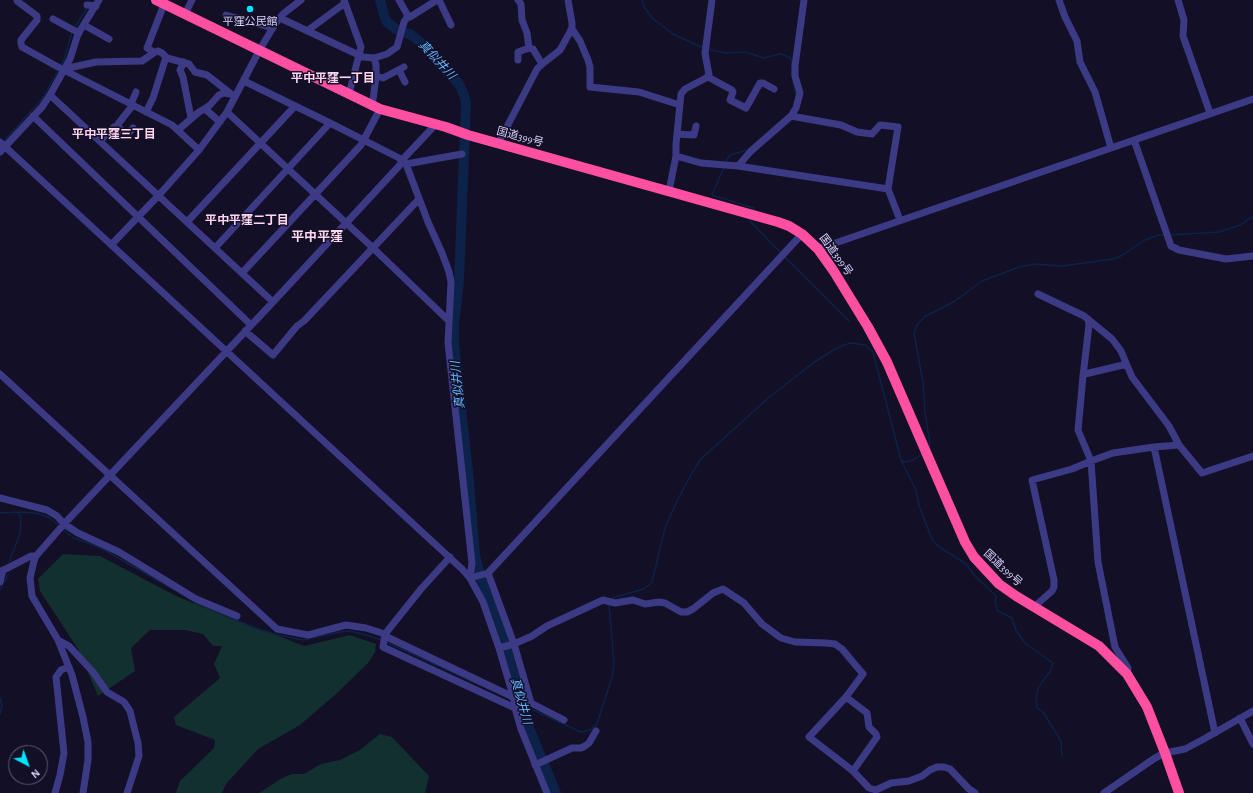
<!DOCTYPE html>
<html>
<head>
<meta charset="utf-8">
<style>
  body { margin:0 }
  #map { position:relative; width:1253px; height:793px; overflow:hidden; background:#130f26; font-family:"Alegreya Sans",sans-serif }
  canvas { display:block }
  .north { position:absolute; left:8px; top:745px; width:40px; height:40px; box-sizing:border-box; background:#130f26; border:1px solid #625e7d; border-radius:50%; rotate:139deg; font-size:11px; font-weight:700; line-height:16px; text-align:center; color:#d9d4ff }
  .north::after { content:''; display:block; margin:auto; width:14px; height:18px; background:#00e5ff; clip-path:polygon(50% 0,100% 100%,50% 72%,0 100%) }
</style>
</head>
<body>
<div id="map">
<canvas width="1253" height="793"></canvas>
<div class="north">N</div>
</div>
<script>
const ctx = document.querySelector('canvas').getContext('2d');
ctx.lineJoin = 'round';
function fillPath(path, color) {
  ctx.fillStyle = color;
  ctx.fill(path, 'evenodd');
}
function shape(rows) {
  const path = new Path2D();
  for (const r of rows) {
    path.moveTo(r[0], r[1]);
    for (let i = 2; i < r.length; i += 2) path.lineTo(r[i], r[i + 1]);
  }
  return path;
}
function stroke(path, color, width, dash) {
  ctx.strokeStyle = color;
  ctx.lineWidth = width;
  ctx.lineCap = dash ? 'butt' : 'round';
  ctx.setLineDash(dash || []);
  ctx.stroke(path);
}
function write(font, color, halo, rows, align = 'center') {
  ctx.font = font + ' "Alegreya Sans","Noto Sans JP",sans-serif';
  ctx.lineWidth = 3;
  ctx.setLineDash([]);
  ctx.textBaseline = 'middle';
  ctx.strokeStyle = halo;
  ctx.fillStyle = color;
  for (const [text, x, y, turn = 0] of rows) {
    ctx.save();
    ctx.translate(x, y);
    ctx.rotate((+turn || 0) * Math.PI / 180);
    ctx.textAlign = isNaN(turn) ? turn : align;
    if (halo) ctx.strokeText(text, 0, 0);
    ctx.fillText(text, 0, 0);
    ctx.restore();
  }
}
fillPath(shape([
  [63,554,100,556,178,597,304,646,350,635,376,644,375,652,368,663,336,694,300,725,258,749,226,784,222,793,176,793,180,781,214,748,215,740,176,725,174,717,220,678,214,664,222,646,213,646,203,634,185,630,150,630,131,648,135,671,98,696,78,649,40,591,38,579],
  [380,734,392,737,429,776,425,793,259,793,282,778,292,774,304,774,321,764,340,760,360,750]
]), '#12302f');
stroke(shape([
  [642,0,645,8,652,18,673,34,703,48],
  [74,29,87,8],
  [708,49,725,53,745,52,764,58,779,54,784,55,790,58,792,61,792,75],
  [60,66,64,60,72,32],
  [793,81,796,95],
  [3,142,42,99,59,69],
  [725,163,730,155,747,150],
  [724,167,712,195,754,208,754,209],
  [751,219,750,221,781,253],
  [1169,235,1219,232,1240,225,1253,216],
  [784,256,849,321],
  [929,447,930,444,925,412,923,383,914,333,917,325,924,317,955,301,982,281,1019,267,1034,264,1062,266,1113,259,1121,256,1145,240,1159,235,1165,235],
  [902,461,906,462,913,460,922,454],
  [18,512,36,513,48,517,60,526],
  [0,513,18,512,21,519,20,534,9,562],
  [62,529,74,538,91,544,108,552,192,600],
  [0,589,6,579,8,574],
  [611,599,615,597,644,589,652,582,665,528,678,499,692,473,701,459,767,399,813,363,835,349,844,345,851,343,865,345,873,352,901,460,916,490,919,506,932,539,938,546,966,564,976,577,996,596,995,602,998,611,1012,618,1016,630,1025,643,1053,663,1050,672,1042,682,1038,689,1036,701,1037,708,1043,712,1061,741,1062,757],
  [197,603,252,627,278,635,303,640,340,632,349,631,359,633,382,640],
  [386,642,493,691],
  [0,698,2,706,0,714],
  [533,710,581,732,590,730,597,724,613,674,614,663,609,605]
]), '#0c2248', 1.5);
stroke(shape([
  [380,0,385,18,387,22,396,29,403,33,410,34,418,40,459,84,464,95,466,103,459,281,454,324,454,343,469,481,475,556,482,581,502,633,529,728,556,793]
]), '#0c2248', 10);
stroke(shape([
  [17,0,17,1,37,16,37,20,21,40,21,44,22,47,58,67,172,125,199,150],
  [344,0,361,47,349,94],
  [399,0,408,16],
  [439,0,451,25],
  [518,0,521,4,522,20,527,33,529,48],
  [1059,0,1065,17,1077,41,1080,62,1095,92,1111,148],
  [1178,0,1184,20,1183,36,1210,113],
  [87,5,96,6],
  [185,14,192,0],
  [226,15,273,28],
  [408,16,410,17,437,0],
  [280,18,363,57,374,58,387,54,397,47,404,22,408,16],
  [53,19,79,33],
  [84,25,109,39],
  [572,29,580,41,588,60,590,67,590,87,639,92,680,105],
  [307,31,345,3],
  [154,52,147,48,163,7],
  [518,60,518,52,529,48,533,49,542,64],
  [184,62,180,70,183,77,191,118],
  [64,69,96,62,142,61,155,52,158,51,162,53,167,58,189,64,195,72,207,75,235,97],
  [399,70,405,82],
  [376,76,383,78,404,67],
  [708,77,732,90,733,92,730,100,746,108,760,83,763,83,774,89],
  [244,81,330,123,399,158,406,164,428,222,442,253,449,272,451,282,448,343,472,563,470,578],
  [50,95,273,302],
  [131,104,136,92],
  [133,105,118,124,119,128,127,135,133,128],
  [372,107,376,77,376,65,374,58],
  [205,109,220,122],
  [146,112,153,98,166,57],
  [227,112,373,248,449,321],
  [33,116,251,325],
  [791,116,841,125,857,132,872,134,880,125,898,127,888,189,900,220],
  [178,130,199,112,209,106,219,95,224,93,230,94],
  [677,134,694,135,696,126],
  [1134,140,1171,246,1179,250,1226,259,1253,256],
  [100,141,114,127,118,126],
  [0,142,462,569,470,578,483,602,499,648,514,699,515,708,521,729,547,793],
  [498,144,537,69,541,65,560,50,570,32,572,27,572,23,568,0],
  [0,152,42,107,50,95,70,59,78,34,99,0],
  [676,156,701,163,738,166,888,189],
  [406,164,462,154],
  [738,166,751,151,791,116,796,108,800,93,795,76,795,66,804,0],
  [669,191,676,156,676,144,681,94,685,89,706,78,709,75,705,53,712,0],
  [187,222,295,106],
  [112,244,159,195,199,150,227,112,259,51,275,24,283,14,301,0],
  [215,248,330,123],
  [818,249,1253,99],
  [242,273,361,145,380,109],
  [1038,294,1084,316,1112,339,1121,351,1132,377,1169,426,1179,445],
  [1088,319,1089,325,1083,376,1078,430,1091,461,1098,562,1115,647,1128,668,1127,674],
  [245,331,273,355,297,326,304,321,419,199],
  [0,374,277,629,308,635,346,625,366,628,385,634,421,589,450,557],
  [1083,376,1085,374,1123,365,1127,366],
  [1154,447,1215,733],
  [0,498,47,510,57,516,64,524,78,533,119,552,196,599,237,616],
  [0,572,31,556,36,556],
  [488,573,514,644,532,636,547,626,603,600,615,603,633,600,645,604,659,602,665,603,681,612,687,612,693,609,713,593,723,589,744,603,762,624,781,638,795,642,826,643,835,644,842,649,863,674,846,697,809,737,853,771,869,788,876,790,891,783,909,781,922,776,930,770,937,767,944,767,950,769,969,789,975,793],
  [470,578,488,573,802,234],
  [0,582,3,570],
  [1034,607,1052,591,1054,587,1054,580,1032,480,1072,469,1091,461,1113,453,1154,447,1179,445,1202,473,1253,456],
  [385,634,383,647,515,708],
  [385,636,511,696,514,699,531,703,514,644,499,648],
  [58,640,69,646,93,672,107,692,124,702,130,711,138,743,139,756,127,793],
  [846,697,867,713,869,727,876,734,877,737,853,771],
  [531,703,564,720],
  [1240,718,1253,744],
  [535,765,572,748,581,748,585,746,589,743,596,731],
  [55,793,60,775,64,753,56,677,61,670,69,667],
  [83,793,88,760,88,742,83,717,72,675,58,640,32,596,30,578,34,561,36,556,64,524,273,302,399,166,405,157,436,124],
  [1104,793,1155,758,1165,753,1185,749,1202,740,1253,711]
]), '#3d3a85', 7);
stroke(shape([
  [156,0,380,109,446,127,468,135,778,222,789,226,802,234,818,249,833,270,868,327,887,362,965,542,974,557,999,584,1016,596,1099,646,1127,674,1147,707,1165,753,1179,793]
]), '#ff4fa3', 10);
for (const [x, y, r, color] of [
  [250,9,4,"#00e5ff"]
]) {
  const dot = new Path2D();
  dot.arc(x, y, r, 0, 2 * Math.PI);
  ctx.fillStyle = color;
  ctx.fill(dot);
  stroke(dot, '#130f26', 1.5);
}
write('11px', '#d9d4ff', '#130f26', [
  ["平窪公民館",250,22]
]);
write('11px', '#d9d4ff', '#130f26', [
  ["国道399号",520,137,15],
  ["国道399号",836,255,54],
  ["国道399号",1003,568,43]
]);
write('italic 12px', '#62b6ff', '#130f26', [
  ["真似井川",437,60,47],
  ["真似井川",458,385,-96],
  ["真似井川",521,701,74]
]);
write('bold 12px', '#ffd6f0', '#130f26', [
  ["平中平窪一丁目",333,78],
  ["平中平窪三丁目",114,134],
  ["平中平窪二丁目",247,220]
]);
write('bold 13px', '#ffd6f0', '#130f26', [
  ["平中平窪",317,237]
]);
</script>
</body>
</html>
